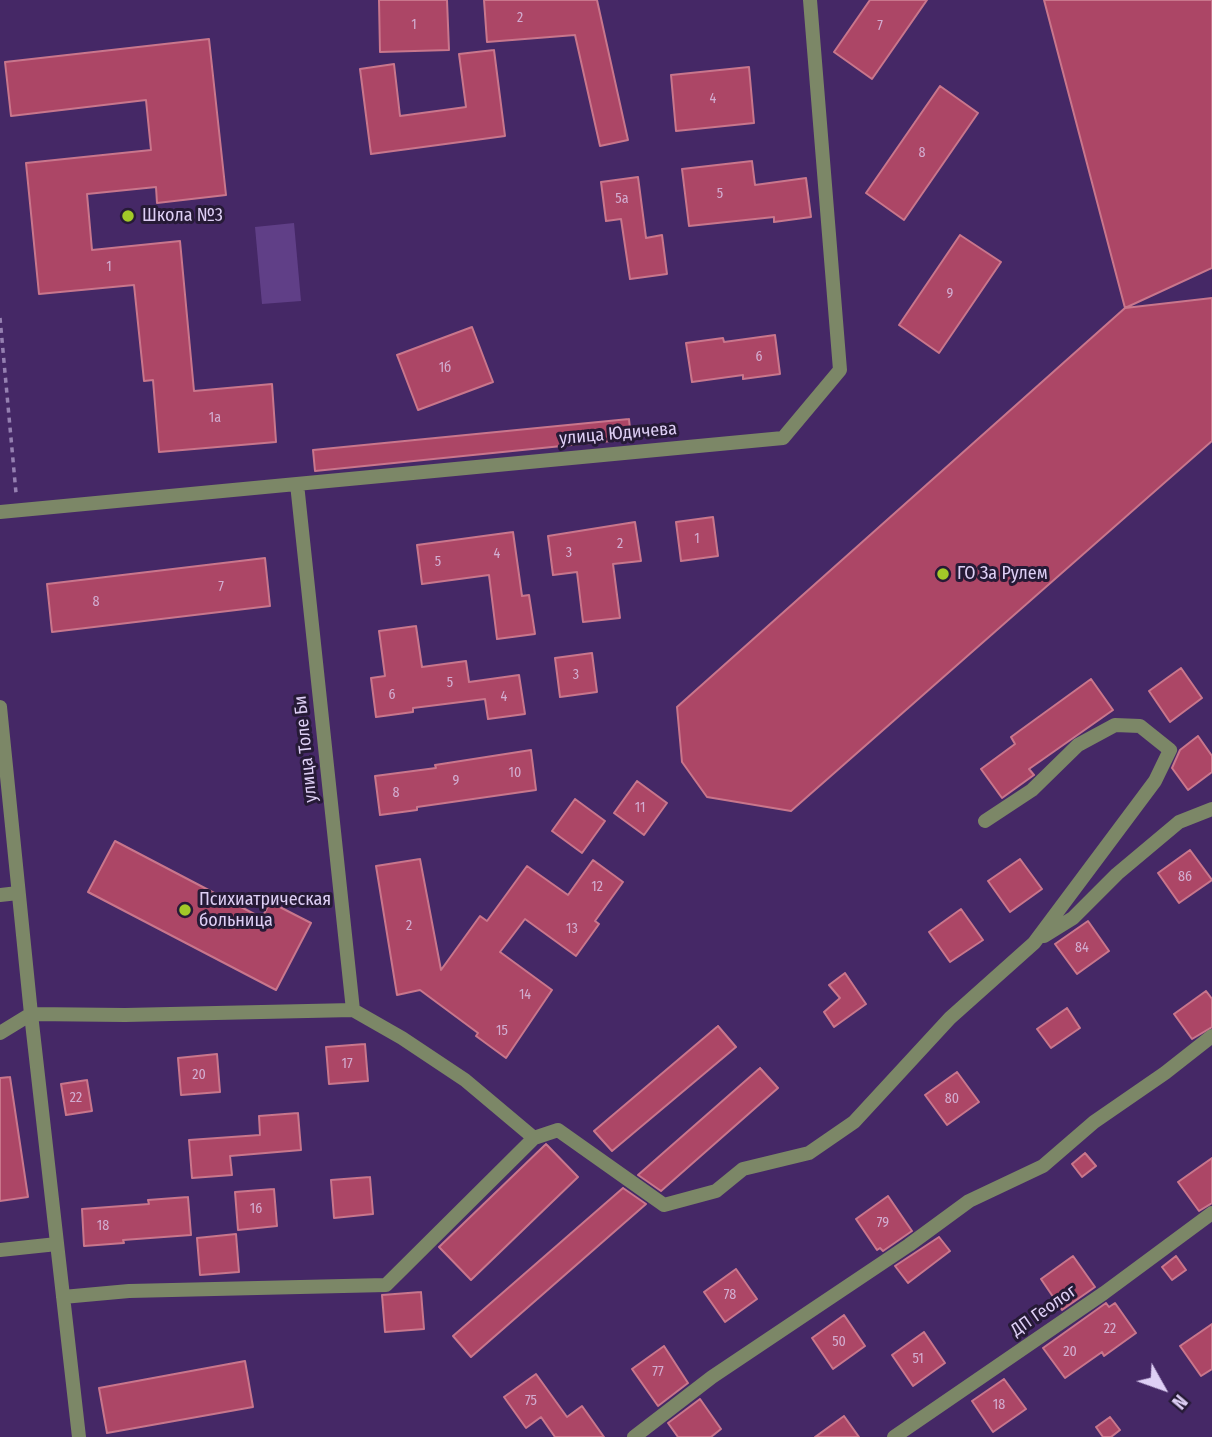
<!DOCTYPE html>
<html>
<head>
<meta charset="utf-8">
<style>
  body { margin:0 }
  #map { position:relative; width:1212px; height:1437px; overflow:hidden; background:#452866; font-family:"Fira Sans Condensed",sans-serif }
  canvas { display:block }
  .north { position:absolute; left:1128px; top:1353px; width:70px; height:70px; -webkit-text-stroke:5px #261a36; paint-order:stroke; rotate:130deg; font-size:19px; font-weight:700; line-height:28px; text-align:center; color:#decff5 }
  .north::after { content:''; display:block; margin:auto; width:24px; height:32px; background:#decff5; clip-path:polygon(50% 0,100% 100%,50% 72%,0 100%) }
</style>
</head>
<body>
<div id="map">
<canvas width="1212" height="1437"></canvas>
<div class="north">N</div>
</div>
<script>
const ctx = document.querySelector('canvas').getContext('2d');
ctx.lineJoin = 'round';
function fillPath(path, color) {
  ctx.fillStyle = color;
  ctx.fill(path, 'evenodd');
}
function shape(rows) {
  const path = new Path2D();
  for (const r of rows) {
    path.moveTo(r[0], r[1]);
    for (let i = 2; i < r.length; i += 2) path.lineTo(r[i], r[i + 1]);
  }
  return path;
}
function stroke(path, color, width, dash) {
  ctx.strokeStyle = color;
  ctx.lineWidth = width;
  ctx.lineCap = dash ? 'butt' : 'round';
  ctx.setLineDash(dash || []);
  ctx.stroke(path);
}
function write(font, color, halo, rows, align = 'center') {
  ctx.font = font + ' "Fira Sans Condensed",sans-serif';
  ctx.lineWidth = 6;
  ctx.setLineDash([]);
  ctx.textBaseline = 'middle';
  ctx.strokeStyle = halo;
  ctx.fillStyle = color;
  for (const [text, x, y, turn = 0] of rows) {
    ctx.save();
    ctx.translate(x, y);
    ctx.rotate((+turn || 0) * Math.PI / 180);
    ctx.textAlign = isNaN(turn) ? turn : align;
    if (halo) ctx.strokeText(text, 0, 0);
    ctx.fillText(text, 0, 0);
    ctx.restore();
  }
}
fillPath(shape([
  [294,223,301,301,262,304,255,227]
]), '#603f87');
const building = shape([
  [379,0,447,0,449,50,380,52,379,0],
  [484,0,597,0,628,140,600,146,575,35,487,42,484,0],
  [870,0,927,0,872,79,834,52,870,0],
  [1044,0,1212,0,1212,268,1125,308,1044,0],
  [209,39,226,195,157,203,156,187,87,194,92,250,180,241,194,391,272,384,276,442,159,452,153,380,144,381,134,285,39,294,26,163,151,150,146,100,11,116,5,62,209,39],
  [494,50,505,136,371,154,360,69,394,64,400,116,466,107,459,54,494,50],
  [749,67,754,123,676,131,671,75,749,67],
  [940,86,978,113,904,220,866,193,940,86],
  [752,161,755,185,806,178,811,217,774,222,774,217,689,226,682,169,752,161],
  [638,177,646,238,662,235,667,274,630,279,621,219,606,221,601,182,638,177],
  [960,235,1001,262,939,353,899,325,960,235],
  [1212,298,1212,441,791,811,707,797,682,762,677,707,1125,308,1212,298],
  [472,327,493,382,418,410,397,355,472,327],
  [775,335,780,374,743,379,743,375,692,382,686,343,723,338,724,342,775,335],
  [629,419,631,439,315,471,313,450,629,419],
  [713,517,718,556,681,561,676,522,713,517],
  [635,522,641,561,613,564,620,618,583,622,577,572,553,575,548,536,635,522],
  [513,532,522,596,529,595,535,634,497,639,489,575,422,584,417,545,513,532],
  [265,558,270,606,52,632,47,584,265,558],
  [416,626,422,667,466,661,469,682,519,675,525,714,488,719,485,699,413,708,413,712,376,717,371,678,385,676,379,631,416,626],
  [592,653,597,692,560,697,555,658,592,653],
  [1181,668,1202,698,1170,722,1149,691,1181,668],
  [1091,679,1113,710,1029,769,1034,775,1002,798,981,769,1015,744,1011,737,1091,679],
  [1198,736,1212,756,1212,772,1188,790,1172,768,1180,750,1198,736],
  [531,750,536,790,417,807,417,810,380,815,375,776,436,768,435,765,531,750],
  [637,781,667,803,644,835,614,813,637,781],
  [575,799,605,821,582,853,552,831,575,799],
  [115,841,262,918,270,902,311,923,276,990,88,892,115,841],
  [1190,850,1212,880,1179,903,1158,873,1190,850],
  [420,859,441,970,480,916,487,921,527,866,568,895,593,860,623,882,595,921,599,924,576,956,525,919,500,952,552,990,506,1058,476,1036,478,1033,420,990,397,995,376,866,420,859],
  [1020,859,1042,889,1010,912,988,881,1020,859],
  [961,909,983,940,950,962,929,932,961,909],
  [1088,921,1109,951,1077,974,1055,944,1088,921],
  [845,973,866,1004,834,1027,824,1012,840,998,829,985,845,973],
  [1206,991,1212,999,1212,1027,1192,1039,1174,1014,1206,991],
  [1067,1008,1080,1028,1051,1048,1037,1029,1067,1008],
  [718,1026,736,1047,612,1151,594,1131,718,1026],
  [365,1044,368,1081,329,1084,326,1047,365,1044],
  [217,1054,220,1092,181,1095,178,1058,217,1054],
  [760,1068,778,1088,661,1191,638,1175,760,1068],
  [957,1072,979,1102,947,1125,925,1095,957,1072],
  [10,1077,28,1197,0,1201,0,1078,10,1077],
  [87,1080,92,1111,66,1115,61,1084,87,1080],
  [298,1113,301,1150,230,1156,232,1175,192,1178,189,1140,260,1135,259,1116,298,1113],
  [546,1144,578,1177,471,1280,439,1247,546,1144],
  [1085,1153,1096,1166,1082,1177,1072,1164,1085,1153],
  [1212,1158,1212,1203,1199,1211,1178,1182,1212,1158],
  [370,1177,373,1214,334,1218,331,1180,370,1177],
  [623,1188,646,1204,471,1357,453,1336,623,1188],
  [274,1189,277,1226,238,1230,235,1192,274,1189],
  [888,1196,912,1231,883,1251,880,1248,877,1250,856,1219,888,1196],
  [188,1197,191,1235,123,1240,124,1243,84,1246,82,1209,149,1204,148,1200,188,1197],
  [236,1234,239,1272,200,1275,197,1238,236,1234],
  [939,1237,950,1251,908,1283,895,1266,939,1237],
  [1073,1256,1095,1287,1062,1310,1041,1279,1073,1256],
  [1176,1256,1186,1270,1172,1280,1162,1267,1176,1256],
  [736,1269,757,1299,725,1322,704,1292,736,1269],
  [421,1292,424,1329,385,1332,382,1295,421,1292],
  [1106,1303,1109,1307,1115,1303,1136,1333,1104,1356,1102,1352,1065,1378,1043,1348,1106,1303],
  [844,1315,865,1346,833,1369,812,1338,844,1315],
  [1212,1324,1212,1369,1201,1376,1180,1346,1212,1324],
  [924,1332,945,1363,913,1386,892,1355,924,1332],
  [664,1346,688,1383,658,1406,632,1369,664,1346],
  [245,1361,253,1407,107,1433,99,1388,245,1361],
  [536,1374,567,1417,582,1406,604,1437,555,1437,541,1417,526,1428,504,1397,536,1374],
  [1004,1379,1026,1409,993,1432,972,1401,1004,1379],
  [700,1399,721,1429,711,1437,678,1437,668,1423,700,1399],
  [844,1416,859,1437,815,1437,844,1416],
  [1110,1417,1120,1430,1111,1437,1103,1437,1096,1427,1110,1417]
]);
fillPath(building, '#ac4666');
stroke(building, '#c9768c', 2);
stroke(shape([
  [0,318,16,493]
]), '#9580b1', 3.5, [5, 5]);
stroke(shape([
  [297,484,353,1010],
  [0,512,783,438,840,370,810,0],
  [0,707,31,1014,79,1437],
  [0,895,18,893],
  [1044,936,1073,918,1117,874,1179,822,1212,809],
  [0,1033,31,1014,125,1015,353,1010,402,1038,465,1080,534,1138,386,1285,129,1291,63,1297],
  [534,1138,558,1130,664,1205,716,1191,743,1169,809,1153,854,1122,950,1018,1034,943,1155,781,1170,750,1140,726,1115,725,1078,745,1032,790,985,821],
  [0,1250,57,1244],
  [634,1437,712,1377,909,1245,969,1201,1043,1166,1094,1122,1165,1073,1212,1036],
  [894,1437,1104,1293,1212,1213]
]), '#7c8767', 14);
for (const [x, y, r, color] of [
  [128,216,7,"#a2c928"],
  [943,574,7,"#a2c928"],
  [185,910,7,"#a2c928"]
]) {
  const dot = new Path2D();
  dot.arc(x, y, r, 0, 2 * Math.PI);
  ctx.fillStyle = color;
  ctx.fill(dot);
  stroke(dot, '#261a36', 2.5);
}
write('14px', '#d2add1', null, [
  ["2",520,18],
  ["1",414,25],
  ["7",880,26],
  ["4",713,99],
  ["8",922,153],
  ["5",720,194],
  ["5а",622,199],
  ["1",109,267],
  ["9",950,294],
  ["6",759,357],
  ["1б",445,368],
  ["1а",215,418],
  ["1",697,539],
  ["2",620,544],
  ["3",569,553],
  ["4",497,554],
  ["5",438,562],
  ["7",221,587],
  ["8",96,602],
  ["3",576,675],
  ["5",450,683],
  ["6",392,695],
  ["4",504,697],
  ["10",515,773],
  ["9",456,781],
  ["8",396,793],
  ["11",640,808],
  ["86",1185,877],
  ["12",597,887],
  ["2",409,926],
  ["13",572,929],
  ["84",1082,948],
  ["14",525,995],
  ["15",502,1031],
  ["17",347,1064],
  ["20",199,1075],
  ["22",76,1098],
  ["80",952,1099],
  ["16",256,1209],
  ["79",883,1223],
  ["18",103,1226],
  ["78",730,1295],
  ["22",1110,1329],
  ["50",839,1342],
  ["20",1070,1352],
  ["51",918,1359],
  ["77",658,1372],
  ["75",531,1401],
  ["18",999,1405]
]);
write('18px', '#decff5', '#261a36', [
  ["Школа №3",142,216],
  ["ГО За Рулем",957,574],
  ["Психиатрическая",199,900],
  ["больница",199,921]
], 'left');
write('18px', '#decff5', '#261a36', [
  ["улица Юдичева",618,434,-5],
  ["улица Толе Би",306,749,-96],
  ["ДП Геолог",1044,1311,-35]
]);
</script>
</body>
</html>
